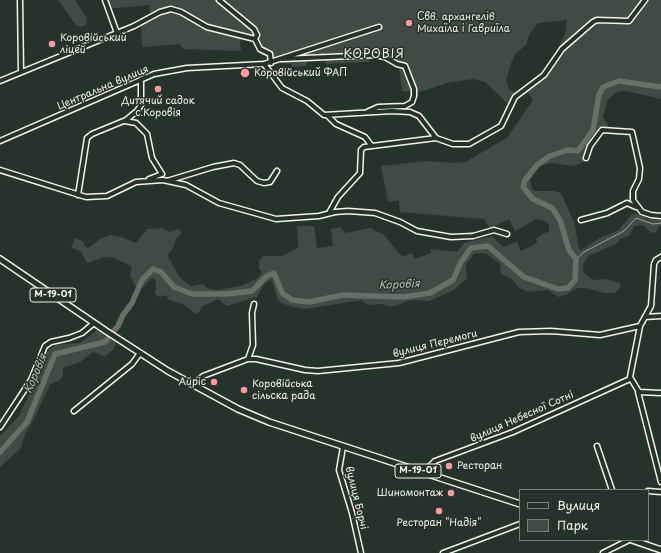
<!DOCTYPE html>
<meta charset="utf-8">
<style>
body{margin:0}
#map{position:relative;width:661px;height:553px;overflow:hidden;background:#26332d;font-family:"Playpen Sans",sans-serif}
canvas{display:block}
.legend{position:absolute;left:519px;top:489px;width:130px;height:52px;box-sizing:border-box;background:#26332d;border:1px solid #787f78;margin:0;padding:5px 7px;list-style:none;font-size:12px;color:#f4f1e8}
.legend li{display:flex;align-items:center;gap:8px;height:20px}
.legend b{width:20px;border:1px solid #787f78}
</style>
<div id="map">
<canvas width="661" height="553"></canvas>
<ul class="legend">
<li><b style="height:5px;background:#26332d"></b>Вулиця</li>
<li><b style="height:11px;background:#414b45"></b>Парк</li>
</ul>
</div>
<script>
const ctx = document.querySelector('canvas').getContext('2d');
ctx.lineJoin = 'round';
function fill(path, color) { ctx.fillStyle = color; ctx.fill(path, 'evenodd'); }
const toPath = rows => new Path2D(rows.map(r => 'M' + r).join(''));
function strokePath(path, color, width, dash) { ctx.strokeStyle = color; ctx.lineWidth = width; ctx.lineCap = dash ? 'butt' : 'round'; ctx.setLineDash(dash || []); ctx.stroke(path); }
function write(font, color, halo, rows, align = 'center') {
  ctx.font = font + ' "Playpen Sans",sans-serif'; ctx.lineWidth = 3; ctx.setLineDash([]); ctx.textBaseline = 'middle'; ctx.strokeStyle = halo; ctx.fillStyle = color; for (const [text, x, y, turn = 0] of rows) {
    ctx.save(); ctx.translate(x, y); ctx.rotate((+turn || 0) * Math.PI / 180); ctx.textAlign = isNaN(turn) ? turn : align; if (halo) ctx.strokeText(text, 0, 0); ctx.fillText(text, 0, 0); ctx.restore();
  }
}
fill(toPath([
 [58,0,75,0,87,18,86,25,81,27,76,25],
 [103,0,222,0,223,1,224,0,661,0,661,99,636,93,624,91,617,92,608,99,603,117,609,127,607,132,596,140,591,155,583,162,575,166,551,163,540,166,530,180,533,191,554,191,561,193,574,222,579,249,581,250,600,238,619,230,631,215,636,213,648,219,661,220,661,226,658,227,656,232,654,233,650,232,643,225,634,226,630,235,620,239,616,244,588,256,583,265,583,271,592,280,606,279,620,283,621,286,615,293,604,293,585,288,577,288,566,295,558,297,548,290,529,292,519,288,511,278,501,274,500,264,487,254,481,253,474,254,466,264,467,278,454,290,429,301,411,300,395,306,388,306,383,304,367,305,362,300,305,309,293,307,281,303,277,298,272,281,270,280,264,284,257,297,227,306,218,299,201,307,200,311,196,314,183,304,169,300,166,295,159,297,155,294,156,282,154,278,150,279,143,288,136,287,130,276,132,267,125,263,114,258,104,257,87,263,82,253,76,249,71,248,75,238,83,241,85,246,88,248,100,239,110,235,121,237,136,243,147,229,162,228,170,232,177,229,181,231,181,234,176,239,172,250,168,254,169,259,179,276,186,283,192,286,203,284,206,288,218,290,244,285,258,278,262,272,259,268,259,261,263,256,282,256,298,248,297,226,314,226,317,248,333,246,331,229,341,227,345,233,371,228,384,235,402,257,412,253,415,259,431,253,431,249,457,252,464,243,492,236,503,247,517,242,521,251,537,243,536,238,549,231,549,224,545,221,536,219,515,231,509,219,490,229,484,219,400,212,399,200,388,202,381,166,426,161,454,163,465,162,507,138,533,100,528,93,518,98,512,108,485,82,473,79,447,83,420,92,402,91,399,68,384,60,370,58,369,62,326,64,325,61,307,61,306,66,292,67,292,64,282,63,271,65,270,70,257,69,257,61,268,60,269,58,259,53,253,42,240,38,241,51,184,49,179,44,142,47,141,23,151,17,149,5,106,9],
 [567,20,565,34,549,66,526,89,515,92,509,90,506,80,511,63,516,53,526,45,529,35,538,23],
 [97,330,116,343,113,350,105,356,93,352,80,362,63,368,63,376,59,381,50,384,33,421,25,434,21,448,0,467,0,436,19,416,32,388,45,353,56,345,80,343]
]), '#414b45');
strokePath(toPath([
 [576,259,584,252,624,231,636,218,653,224,661,223]
]), '#9fa39b', 1);
strokePath(toPath([
 [0,452,27,422,55,354,105,342,118,326,123,315,132,303,142,280,153,269,161,272,174,287,192,294,226,294,252,291,267,276,274,273,282,293,292,300,309,302,343,295,403,297,430,293,453,280,461,262,471,248,488,246,524,277,558,289,568,288,575,280,576,259,569,250,560,220,552,208,533,199,523,187,525,180,537,165,550,156,568,150,578,151,593,130,599,95,603,87,619,81,661,87]
]), '#676f68', 5.5);
const minor = toPath([
 [20,0,21,72],
 [105,0,117,33],
 [219,0,254,29,257,35,255,39],
 [282,59,375,55,385,57,397,64,405,66,414,89,414,96,412,102,405,106,378,107,367,112],
 [264,64,282,88,307,101,324,115,392,111,410,112,419,116,436,138],
 [0,81,134,26,160,12,171,9,181,12,207,27,255,39,260,49,270,54,271,63],
 [328,116,336,124,365,137,371,145],
 [125,121,136,123,147,134,152,158,162,174,149,179],
 [0,141,154,74,187,68,264,64,379,27],
 [586,158,590,146,602,130,632,132,640,168,639,179,633,191,633,200,642,212,651,215,661,216],
 [0,170,86,197,107,196,136,182,163,180,186,185,219,203,276,219,319,216,335,212,348,211,375,213,400,222,417,231,451,237,473,236,494,230,507,234],
 [167,181,213,167,234,163,240,165,257,181,264,183,270,182,277,171],
 [78,195,87,138,92,134,126,120,137,111,141,105,141,79],
 [329,213,338,197,360,173,361,150,364,147,436,138,453,144,469,144,501,126,515,97,544,75,562,49,593,22,597,20,629,21,645,0],
 [581,220,607,213,627,203,636,207],
 [661,257,656,260,654,264,651,306,640,326,630,377,639,392,661,393],
 [645,317,661,316],
 [248,359,253,345,252,313,254,304],
 [193,385,203,376,248,359,256,359,305,370,318,371,399,363,519,332,551,331,600,335,640,326],
 [638,392,661,482],
 [74,411,132,364,140,353],
 [0,427,31,380,45,346,51,342,69,338,82,333,94,323],
 [597,446,612,490],
 [343,447,339,470,352,513,361,553],
 [426,474,429,467,435,461,513,432,630,379],
 [648,491,661,492],
 [443,553,520,524],
 [603,553,629,540]
]);
const major = toPath([
 [0,259,106,331,168,371,238,409,269,422,520,504],
 [632,540,661,550]
]);
strokePath(minor, '#f4f1e8', 7);
strokePath(major, '#f4f1e8', 8);
strokePath(minor, '#26332d', 4);
strokePath(major, '#26332d', 5);
for (const [x, y, r, color] of [
 [409,23,4,"#ff9aa2"],
 [52,44,4,"#ff9aa2"],
 [245,73,5,"#ff9aa2"],
 [158,89,4,"#ff9aa2"],
 [214,382,4,"#ff9aa2"],
 [244,390,4,"#ff9aa2"],
 [449,466,4,"#ff9aa2"],
 [451,493,4,"#ff9aa2"],
 [439,511,4,"#ff9aa2"]
]) { const dot = new Path2D(); dot.arc(x, y, r, 0, 2 * Math.PI); ctx.fillStyle = color; ctx.fill(dot); strokePath(dot, '#26332d', 1.5); }
for (const [x, y, w] of [
 [53,295,46],
 [418,471,46]
]) { const box = new Path2D(); box.roundRect(x - w / 2, y - 7, w, 14, 3); ctx.fillStyle = '#26332d'; ctx.fill(box); strokePath(box, '#f4f1e8', 1); }
write('bold 9px', '#f4f1e8', null, [
 ["М-19-01",53,295],
 ["М-19-01",418,471]
]);
write('10px', '#f4f1e8', '#26332d', [
 ["Свв. архангелів",417,17],
 ["Михаїла і Гавриїла",417,29],
 ["Коровійський",60,38],
 ["ліцей",60,50],
 ["Коровійський ФАП",254,73],
 ["Дитячий садок",158,101,"center"],
 ["с.Коровія",158,113,"center"],
 ["Айріс",206,382,"right"],
 ["Коровійська",252,384],
 ["сільска рада",252,396],
 ["Ресторан",457,466],
 ["Шиномонтаж",443,493,"right"],
 ["Ресторан \"Надія\"",439,523,"center"]
], 'left');
write('10px', '#f4f1e8', '#26332d', [
 ["Центральна вулиця",103,88,-23],
 ["вулиця Перемоги",435,344,-14],
 ["вулиця Небесної Сотні",522,417,-24],
 ["вулиця Борчі",356,498,76]
]);
write('italic 11px', '#bcbdb5', '#26332d', [
 ["Коровія",399,285,-3],
 ["Коровія",36,374,-67]
]);
ctx.letterSpacing = '1px';
write('12px', '#f4f1e8', '#26332d', [
 ["КОРОВІЯ",374,55]
]);
ctx.letterSpacing = '0px';
</script>
